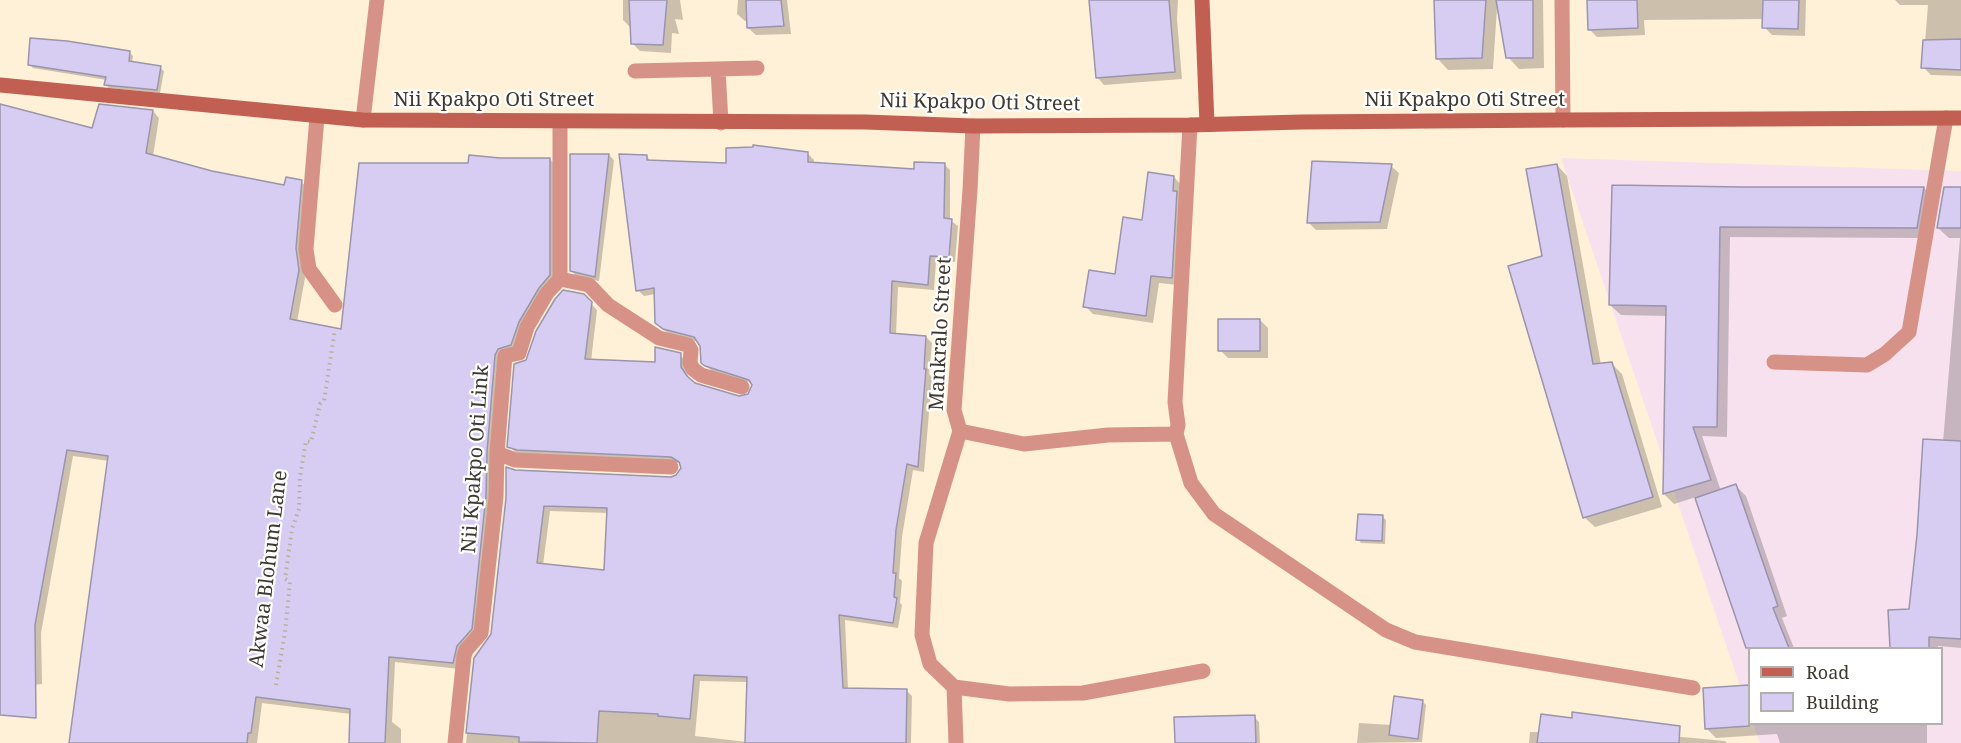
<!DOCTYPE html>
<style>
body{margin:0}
#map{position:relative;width:1961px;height:743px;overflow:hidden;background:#fff1d7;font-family:"Noto Serif",serif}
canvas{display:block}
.legend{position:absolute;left:1748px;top:647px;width:195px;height:78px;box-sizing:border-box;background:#fff;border:2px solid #b2b0ac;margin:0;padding:8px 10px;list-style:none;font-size:18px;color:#3f3a2f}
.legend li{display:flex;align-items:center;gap:12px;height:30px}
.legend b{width:30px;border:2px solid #b2b0ac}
</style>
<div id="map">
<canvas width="1961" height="743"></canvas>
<ul class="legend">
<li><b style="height:8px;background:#c25f53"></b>Road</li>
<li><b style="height:16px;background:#d7cdf2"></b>Building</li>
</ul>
</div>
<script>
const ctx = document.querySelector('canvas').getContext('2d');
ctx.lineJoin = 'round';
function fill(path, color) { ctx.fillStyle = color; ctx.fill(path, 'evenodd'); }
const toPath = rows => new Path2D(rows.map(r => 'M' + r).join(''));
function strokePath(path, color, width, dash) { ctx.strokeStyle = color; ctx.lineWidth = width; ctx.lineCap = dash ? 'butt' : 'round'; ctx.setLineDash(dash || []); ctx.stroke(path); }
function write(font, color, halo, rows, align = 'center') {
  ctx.font = font + ' "Noto Serif",serif'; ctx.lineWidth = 4.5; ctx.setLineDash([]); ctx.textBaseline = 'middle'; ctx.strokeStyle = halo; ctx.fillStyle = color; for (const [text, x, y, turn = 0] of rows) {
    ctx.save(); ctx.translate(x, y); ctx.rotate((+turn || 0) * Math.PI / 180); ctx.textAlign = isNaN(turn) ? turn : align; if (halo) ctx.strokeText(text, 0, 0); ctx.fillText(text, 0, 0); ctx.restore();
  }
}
fill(toPath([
 [1561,158,1961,171,1961,743,1760,743,1753,724,1942,724,1942,648,1750,648,1749,713]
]), '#f8e1ee');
fill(toPath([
 [623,0,680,0,683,20,675,19,679,34,672,33,671,53,640,51,632,43,631,28,623,20],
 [738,0,787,0,791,34,756,35,748,28,748,22,745,21,737,14],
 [1096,0,1178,0,1177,19,1182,79,1104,85,1097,77],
 [1436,0,1543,0,1544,68,1519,69,1508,57,1497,8,1493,69,1448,70,1437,58],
 [1588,0,1806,0,1805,36,1772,35,1764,27,1764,19,1644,20,1645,35,1597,37,1589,29],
 [1895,0,1961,0,1961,76,1931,75,1923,67,1928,5,1900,5],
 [130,53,133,56,132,63,160,68,164,71,160,93,109,88,106,85,107,80,33,68,29,64],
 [153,111,159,118,153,156,212,173,286,187,301,182,308,188,302,256,305,278,297,322,342,331,470,164,500,159,550,159,556,166,556,282,518,351,505,355,478,636,460,669,395,662,392,722,401,729,401,743,349,743,351,714,262,703,257,743,71,743,109,461,73,456,41,633,42,684,2,688,0,685,0,121,97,138],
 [807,153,814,160,813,164,915,171,944,164,950,170,950,220,958,226,955,262,936,261,934,290,898,287,896,335,926,337,932,343,929,374,932,377,924,472,913,470,902,537,899,578,902,581,900,603,902,605,898,628,845,620,848,689,906,690,912,696,911,743,466,743,475,659,492,635,514,471,671,478,677,477,682,468,679,463,524,456,515,452,509,446,526,362,583,295,597,310,591,361,656,364,680,355,686,361,686,370,689,379,697,386,740,398,749,396,753,389,752,383,713,372,702,362,701,345,699,342,671,335,662,329,656,323,656,294,644,296,638,290,647,157,652,162,727,165],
 [550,511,608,513,606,571,543,565],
 [700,681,748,682,747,742,695,736],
 [609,155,614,160,599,281,576,276,571,270],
 [1557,165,1567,176,1601,365,1612,364,1622,374,1662,507,1595,527,1584,517,1544,257],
 [1391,166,1399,173,1387,229,1316,230,1309,223],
 [1174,177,1181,185,1179,285,1159,283,1153,323,1093,314,1085,306,1117,276,1143,221],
 [1742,188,1924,188,1934,198,1927,238,1730,237,1727,437,1702,436,1721,491,1736,486,1746,496,1787,616,1782,618,1794,648,1750,648,1750,654,1696,497,1674,504,1664,494,1667,316,1621,315,1610,305],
 [1961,188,1961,648,1938,646,1938,648,1891,648,1889,611,1911,610,1943,442,1960,238,1949,238,1938,228],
 [1260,320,1268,328,1268,358,1228,358,1220,350],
 [1383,517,1386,520,1385,544,1361,543,1358,539],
 [1750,687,1750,724,1927,724,1927,743,1780,743,1777,734,1716,738,1706,728,1704,689],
 [1422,701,1426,705,1422,742,1357,743,1359,723,1392,725],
 [1254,717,1259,722,1260,743,1176,743],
 [1530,732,1640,733,1725,741,1727,743,1529,743]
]), '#0003');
const building = toPath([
 [629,0,667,0,663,45,631,44,629,0],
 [746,0,781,0,784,26,747,28,746,0],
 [1089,0,1169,0,1175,72,1096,78,1089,0],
 [1434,0,1486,0,1482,58,1436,59,1434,0],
 [1496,0,1533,0,1533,58,1506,58,1496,0],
 [1587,0,1637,0,1638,28,1588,30,1587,0],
 [1763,0,1799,0,1798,29,1762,28,1763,0],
 [30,38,67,41,130,51,129,61,161,66,157,90,104,85,106,77,28,65,30,38],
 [1961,39,1961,70,1921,68,1923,40,1961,39],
 [0,104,92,128,99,104,153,110,146,153,212,171,284,185,286,177,302,180,296,248,299,270,290,319,341,329,359,163,468,163,469,155,500,158,550,158,550,275,539,288,519,322,511,345,498,349,495,355,487,452,486,496,472,629,457,646,453,663,389,657,385,743,349,743,350,709,256,697,251,733,248,733,247,743,69,743,108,456,67,450,35,625,36,718,0,715,0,104],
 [753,145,808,152,808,162,914,169,914,162,945,163,944,218,952,219,949,257,930,256,928,285,892,281,890,333,926,336,924,369,926,369,918,467,907,464,896,530,893,573,896,573,894,597,897,598,893,623,839,615,843,688,907,689,906,743,745,743,747,677,694,675,690,719,658,716,658,714,599,711,597,743,519,742,519,737,466,733,474,658,491,634,506,498,506,467,515,470,671,477,676,475,681,468,679,462,671,457,517,450,507,447,514,364,526,360,536,331,555,299,563,290,584,294,592,302,585,359,655,362,655,347,681,353,681,367,687,376,695,383,739,396,748,394,752,385,749,380,705,366,701,363,700,346,694,337,663,329,655,323,654,288,636,291,619,154,647,155,647,160,726,163,726,148,753,147,753,145],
 [544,506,607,508,604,570,537,563,544,506],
 [570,154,609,154,595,277,570,271,570,154],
 [1312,161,1392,164,1380,222,1307,223,1312,161],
 [1557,164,1593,364,1612,362,1653,497,1583,518,1508,266,1542,256,1526,169,1557,164],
 [1148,172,1174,176,1173,191,1177,191,1172,278,1151,276,1146,316,1083,307,1089,270,1115,274,1123,217,1142,220,1148,172],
 [1612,185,1742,187,1924,187,1917,228,1720,227,1717,427,1693,427,1711,480,1663,494,1666,306,1609,305,1612,185],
 [1944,187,1961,187,1961,228,1937,228,1944,187],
 [1218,319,1260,319,1260,351,1218,351,1218,319],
 [1923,439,1961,441,1961,639,1929,637,1929,648,1890,648,1888,610,1909,609,1917,535,1923,439],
 [1736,484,1778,606,1773,608,1789,648,1746,648,1695,498,1736,484],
 [1358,514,1383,515,1382,541,1356,540,1358,514],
 [1749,685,1749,726,1705,729,1703,688,1749,685],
 [1394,696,1423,700,1418,739,1389,735,1394,696],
 [1572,712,1680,726,1679,743,1537,743,1541,714,1572,718,1572,712],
 [1255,715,1256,743,1175,743,1174,717,1255,715]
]);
fill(building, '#d7cdf2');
strokePath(building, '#9a94ad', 1.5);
strokePath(toPath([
 [276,685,285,632,290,582,285,579,292,529,299,509,300,477,306,441,311,442,320,404,324,401,335,329]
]), '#baaf9b', 4, [1.5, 4.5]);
strokePath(toPath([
 [718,69,721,123],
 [635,71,757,68],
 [317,117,306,249,309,269,335,305],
 [1190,125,1175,402,1178,425,1176,434,1191,483,1214,514,1386,630,1415,642,1693,688],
 [560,279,589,285,608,305,659,338,688,345,691,350,690,363,693,369,701,375,742,387],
 [1774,362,1867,365,1885,354,1909,332,1946,118],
 [960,431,1024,444,1108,435,1176,434],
 [497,453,515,460,671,467],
 [455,743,464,656,466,650,481,633,496,497,497,453,505,356,519,353,527,327,547,293,560,279,560,122]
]), '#d69287', 15);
strokePath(toPath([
 [1562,0,1563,120],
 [363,120,377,0],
 [954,687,1009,694,1083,693,1203,671],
 [956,743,954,687,930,664,922,635,926,543,960,431,954,410,970,190,973,126]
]), '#d69287', 15);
strokePath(toPath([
 [1202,0,1207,124],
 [0,85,363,120,866,122,973,126,1190,125,1301,122,1563,120,1961,118]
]), '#c25f53', 15);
write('20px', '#3f3a2f', '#fff', [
 ["Nii Kpakpo Oti Street",494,100],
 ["Nii Kpakpo Oti Street",1465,100],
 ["Nii Kpakpo Oti Street",980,103,1],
 ["Mankralo Street",941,334,-87],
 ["Nii Kpakpo Oti Link",476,459,-86],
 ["Akwaa Blohum Lane",269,569,-83]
]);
</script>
